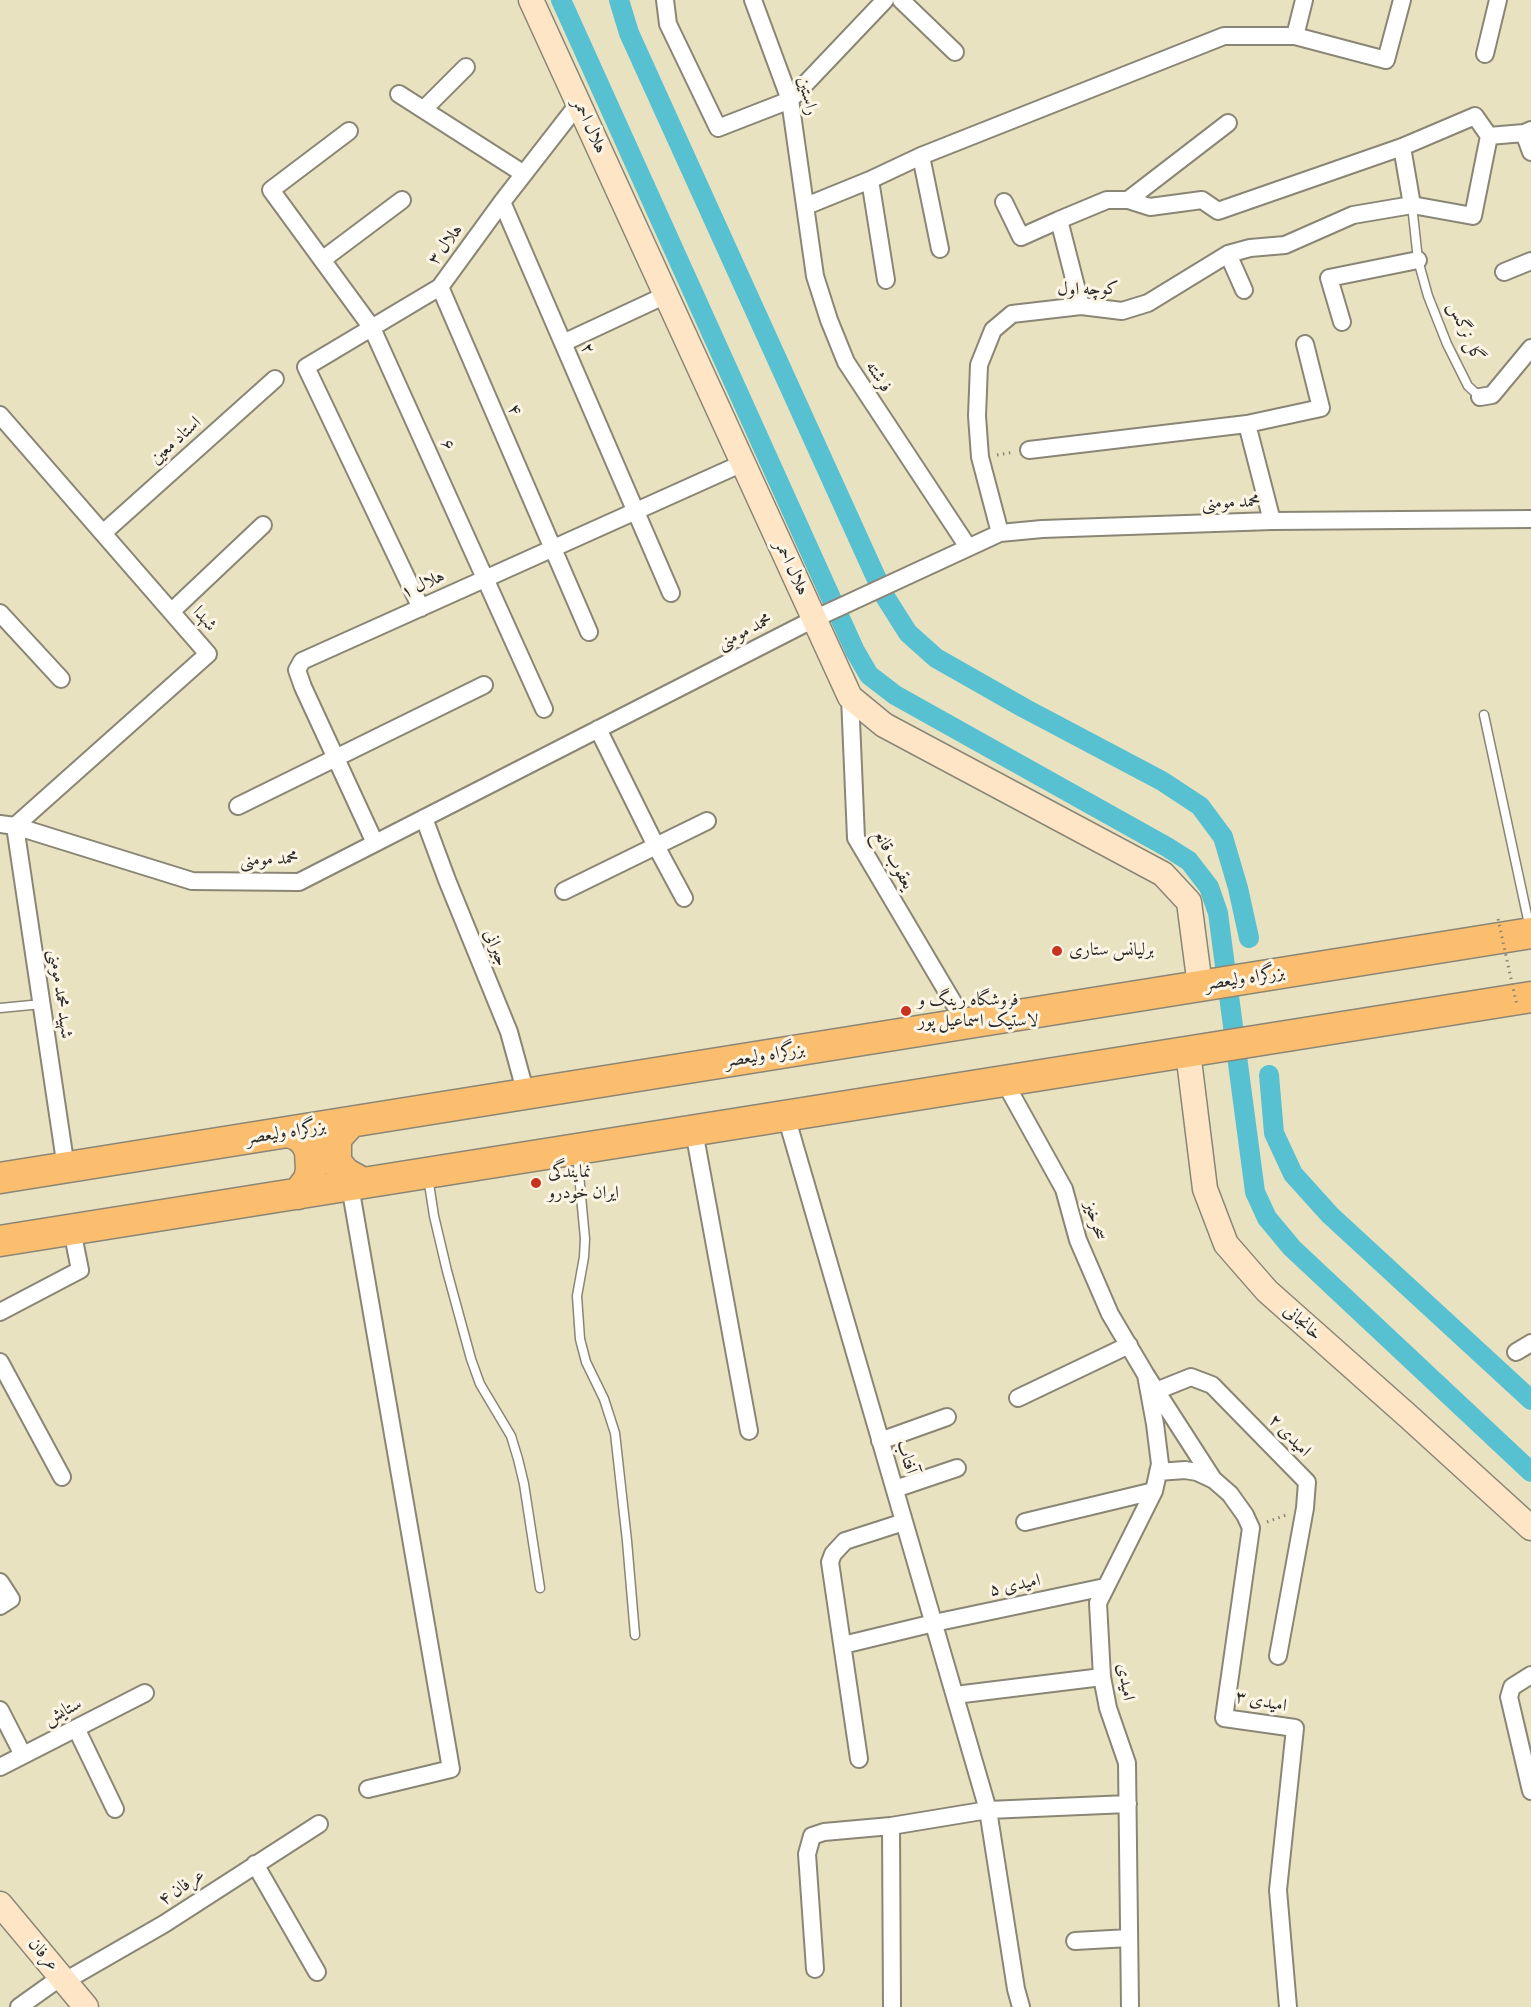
<!DOCTYPE html>
<meta charset="utf-8">
<style>
body{margin:0}
canvas{display:block;background:#e9e2c1}
</style>
<canvas width="1531" height="2007"></canvas>
<script>
const ctx = document.querySelector('canvas').getContext('2d');
ctx.lineJoin = 'round';
const toPath = rows => new Path2D(rows.map(r => 'M' + r).join(''));
function strokePath(path, color, width, dash) { ctx.strokeStyle = color; ctx.lineWidth = width; ctx.lineCap = dash ? 'butt' : 'round'; ctx.setLineDash(dash || []); ctx.stroke(path); }
function write(font, color, halo, rows, align = 'center') {
  ctx.font = font + ' "Libre Bodoni",Amiri,serif'; ctx.lineWidth = 6; ctx.setLineDash([]); ctx.textBaseline = 'middle'; ctx.strokeStyle = halo; ctx.fillStyle = color; for (const [text, x, y, turn = 0] of rows) {
    ctx.save(); ctx.translate(x, y); ctx.rotate((+turn || 0) * Math.PI / 180); ctx.textAlign = isNaN(turn) ? turn : align; if (halo) ctx.strokeText(text, 0, 0); ctx.fillText(text, 0, 0); ctx.restore();
  }
}
strokePath(toPath([
 [561,0,855,651,869,675,895,695,1167,847,1189,861,1209,887,1218,913,1255,1192,1267,1218,1292,1248,1531,1472],
 [619,0,629,33,884,595,908,633,936,658,1024,708,1162,781,1200,806,1223,837,1238,888,1249,938],
 [1269,1075,1274,1133,1293,1174,1330,1215,1531,1400]
]), '#57c1d2', 20);
const lane = toPath([
 [1412,205,1418,260,1428,296,1447,344,1468,386,1480,397],
 [1484,715,1530,929],
 [0,1008,42,1004],
 [577,1153,585,1239,584,1257,577,1296,580,1339,586,1362,604,1399,615,1433,627,1541,635,1635],
 [428,1177,434,1216,447,1271,471,1359,480,1384,511,1436,518,1459,524,1484,540,1588]
]);
const street = toPath([
 [665,0,668,24,718,128,790,100,885,0],
 [753,0,790,100,815,276,829,320,846,362,968,547],
 [901,0,955,52],
 [1295,36,1304,0],
 [1485,54,1498,0],
 [399,94,524,174],
 [424,109,466,67],
 [1531,130,1524,133,1531,152],
 [349,131,271,190,372,328,544,709],
 [1402,147,1412,205],
 [921,156,940,249],
 [870,180,886,280],
 [1128,200,1228,123],
 [502,202,671,593],
 [1004,202,1021,237,1059,220],
 [806,206,870,180,921,156,1224,36,1295,36,1386,60,1402,0],
 [1228,254,1244,290],
 [322,260,402,200],
 [1504,272,1531,261],
 [440,287,589,632],
 [1081,306,1059,220,1107,200,1128,200,1150,207,1202,200,1218,211,1402,147,1475,116,1489,136],
 [1342,322,1329,278,1418,260],
 [563,343,666,295],
 [1480,397,1492,395,1531,348],
 [0,415,208,654,15,826],
 [1247,424,1321,408,1305,344],
 [1029,450,1247,424,1272,521],
 [103,533,275,379],
 [1000,533,980,457,977,416,979,365,993,330,1012,314,1081,306,1122,311,1148,303,1228,254,1250,248,1285,245,1353,215,1412,205,1473,216,1489,136,1524,133],
 [421,608,306,367,440,287,502,202,579,103],
 [172,611,263,525],
 [0,613,61,679],
 [850,697,856,838,966,1024],
 [598,729,656,846,684,898],
 [238,806,484,685],
 [424,818,447,880,509,1032,526,1094],
 [0,824,15,826,192,881,299,882,814,619,1000,533,1042,529,1272,521,1531,519],
 [15,826,66,1168],
 [375,843,303,687,297,670,302,661,743,463],
 [564,891,707,821],
 [1004,1081,1064,1189,1078,1240,1110,1314,1146,1375,1213,1479],
 [786,1116,988,1810,1016,1989,1021,2007],
 [694,1131,749,1431],
 [350,1186,451,1769,368,1789],
 [0,1312,80,1270,72,1230],
 [1516,1352,1531,1343],
 [0,1362,62,1477],
 [1156,1391,1191,1377,1212,1385,1307,1482,1305,1508,1278,1656],
 [1018,1398,1129,1345],
 [880,1441,947,1417],
 [1158,1472,1185,1470,1197,1472,1214,1480,1230,1494,1245,1515,1251,1528,1224,1718,1295,1728,1278,1890,1288,2007],
 [895,1489,957,1468],
 [1025,1522,1154,1491],
 [0,1582,11,1599,0,1606],
 [843,1645,934,1623,1105,1587],
 [1531,1675,1512,1687,1509,1697,1531,1791],
 [955,1695,1102,1677],
 [0,1710,23,1755],
 [76,1728,115,1809],
 [859,1759,830,1562,833,1554,845,1541,904,1522],
 [0,1767,145,1693],
 [891,1826,892,2007],
 [255,1864,317,1972],
 [1075,1941,1129,1938],
 [815,1969,807,1854,812,1836,824,1832,891,1826,988,1810,1128,1804],
 [65,1981,164,1924,319,1824],
 [19,2007,61,1977],
 [1130,2007,1127,1763,1108,1708,1102,1677,1098,1603,1154,1491,1160,1464,1155,1424,1146,1375]
]);
const secondary = toPath([
 [531,0,850,697,884,725,1163,874,1189,902,1200,986],
 [1188,1052,1205,1189,1226,1244,1267,1291,1409,1417,1531,1528],
 [0,1904,86,2007]
]);
const highway = toPath([
 [351,1122,339,1135,336,1140,336,1162,345,1173,363,1183],
 [289,1132,299,1136,306,1143,310,1151,311,1170,309,1179,298,1194],
 [0,1178,1531,933],
 [0,1241,1531,997]
]);
strokePath(lane, '#8a8676', 11);
strokePath(street, '#8a8676', 20);
strokePath(secondary, '#8a8676', 27);
strokePath(highway, '#8a8676', 33);
strokePath(toPath([
 [997,455,1014,452],
 [1267,1522,1286,1515]
]), '#8a8676', 3, [1.5, 4.5]);
strokePath(lane, '#fff', 8);
strokePath(street, '#fff', 16);
strokePath(secondary, '#fde5c5', 24);
strokePath(highway, '#fbbe6e', 30);
strokePath(toPath([
 [1498,919,1517,1006]
]), '#8a8676', 3, [1.5, 4.5]);
for (const [x, y, r, color] of [
 [1057,951,6,"#c8321e"],
 [906,1011,6,"#c8321e"],
 [536,1183,6,"#c8321e"]
]) { const dot = new Path2D(); dot.arc(x, y, r, 0, 2 * Math.PI); ctx.fillStyle = color; ctx.fill(dot); strokePath(dot, '#fcf5e5', 2); }
write('18px', '#2b2b2b', '#fcf5e5', [
 ["راستین",807,96,76],
 ["هلال احمر",589,126,65],
 ["هلال ۳",446,245,-54],
 ["کوچه اول",1088,290,-1],
 ["گل نرگس",1465,332,66],
 ["۲",587,349,67],
 ["فرشته",878,377,58],
 ["۴",514,410,67],
 ["استاد معین",176,441,-42],
 ["۶",447,445,66],
 ["محمد مومنی",1231,503,-2],
 ["هلال احمر",791,568,65],
 ["هلال ۱",423,585,-24],
 ["شهدا",204,619,49],
 ["محمد مومنی",745,632,-27],
 ["محمد مومنی",269,860,-3],
 ["یعقوب قانع",893,860,61],
 ["جیرانی",495,948,68],
 ["بزرگراه ولیعصر",1245,979,-9],
 ["شهید محمد مومنی",60,994,82],
 ["بزرگراه ولیعصر",765,1056,-9],
 ["بزرگراه ولیعصر",286,1133,-9],
 ["سحرخیز",1095,1221,72],
 ["خانجانی",1302,1323,41],
 ["امیدی ۲",1289,1436,46],
 ["آفتاب",906,1457,74],
 ["امیدی ۵",1015,1586,-12],
 ["امیدی",1125,1682,81],
 ["امیدی ۳",1261,1702,11],
 ["ستایش",63,1712,-27],
 ["عرفان ۴",182,1888,-34],
 ["عرفان",43,1955,50]
]);
write('18px', '#2b2b2b', '#fcf5e5', [
 ["برلیانس ستاری",1069,951],
 ["فروشگاه رینگ و",918,1001],
 ["لاستیک اسماعیل پور",918,1022],
 ["نمایندگی",548,1173],
 ["ایران خودرو",548,1194]
], 'left');
</script>
